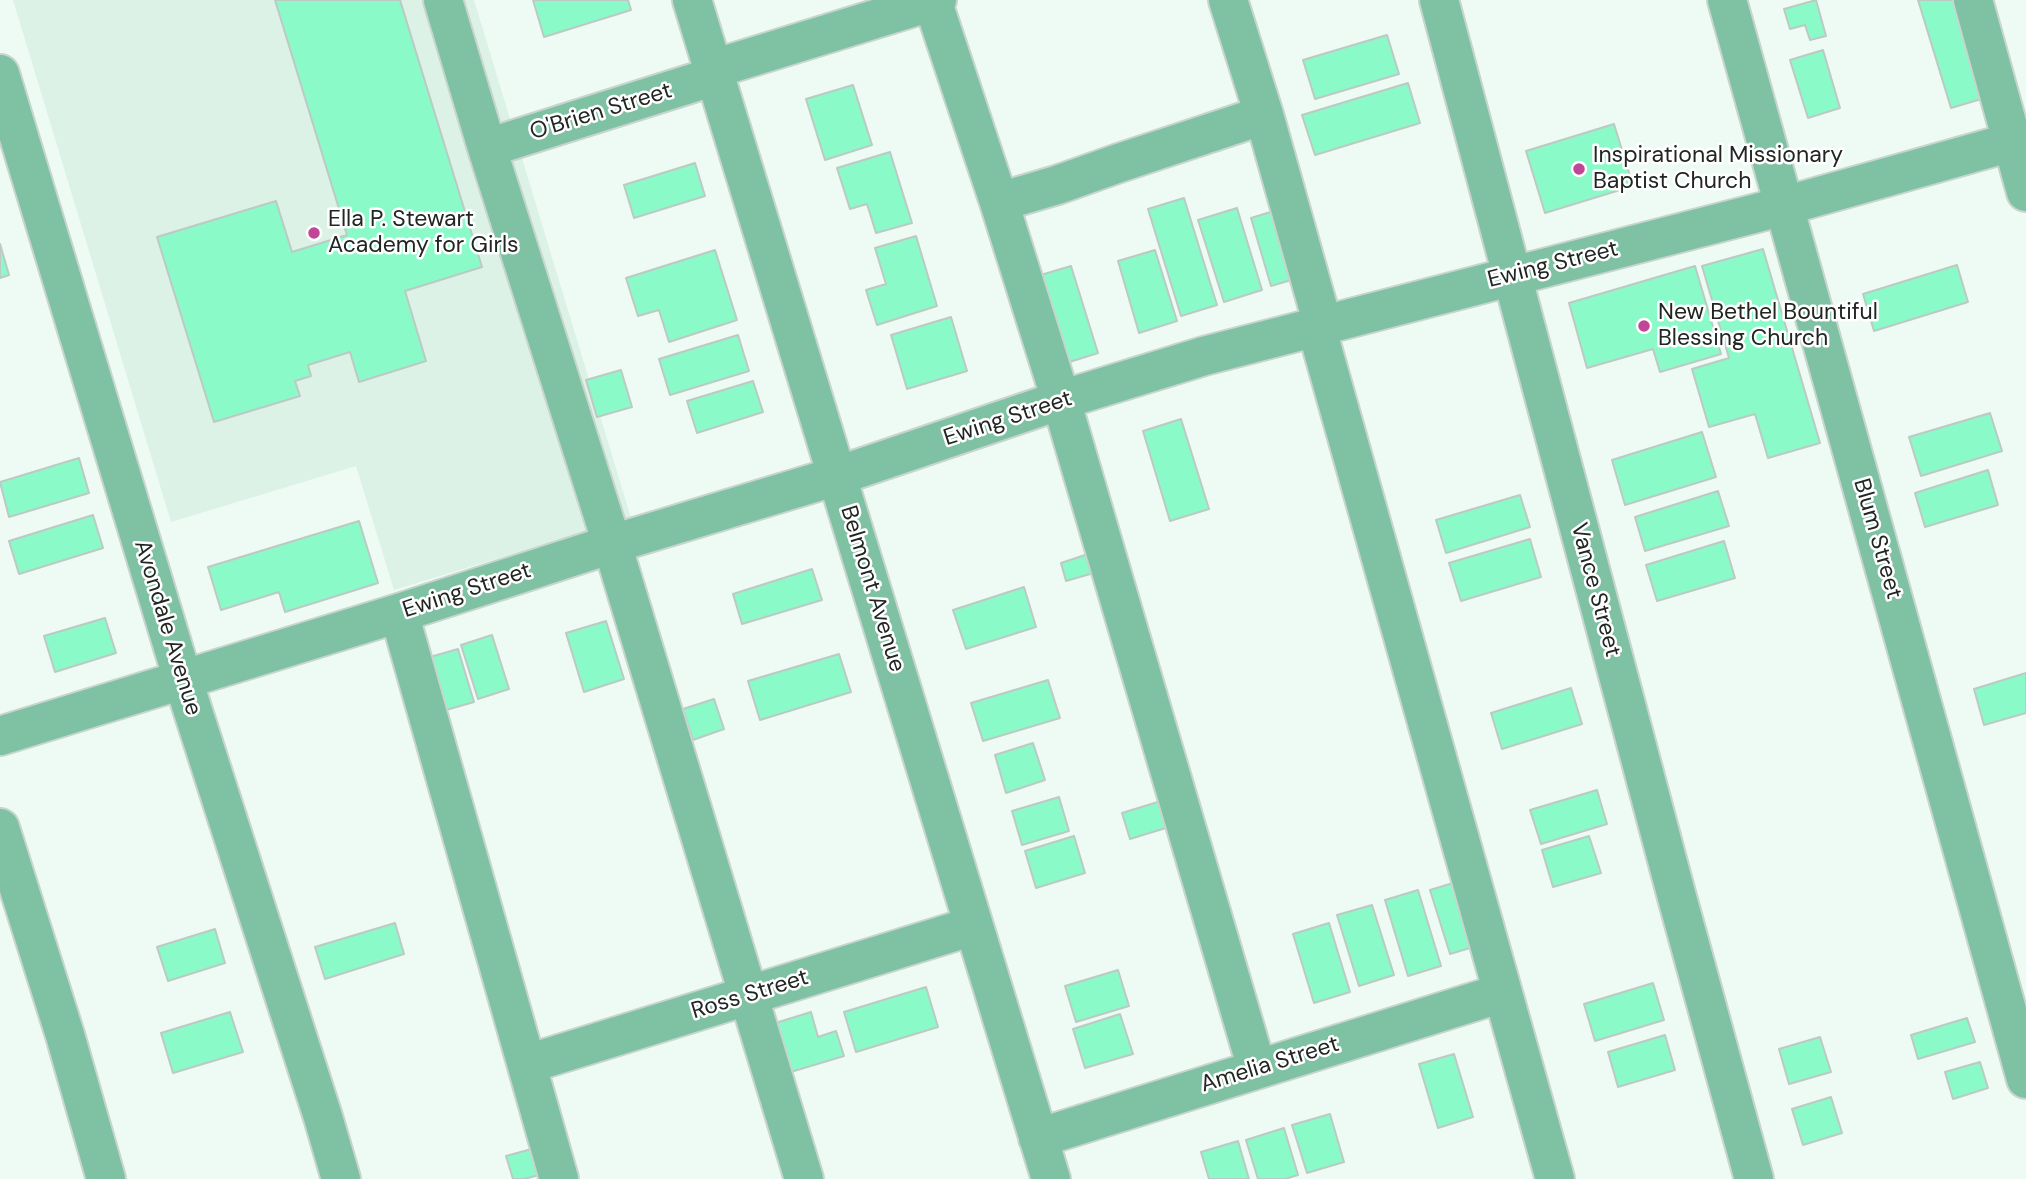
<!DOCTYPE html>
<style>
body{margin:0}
canvas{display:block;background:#edfbf4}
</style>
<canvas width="2026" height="1179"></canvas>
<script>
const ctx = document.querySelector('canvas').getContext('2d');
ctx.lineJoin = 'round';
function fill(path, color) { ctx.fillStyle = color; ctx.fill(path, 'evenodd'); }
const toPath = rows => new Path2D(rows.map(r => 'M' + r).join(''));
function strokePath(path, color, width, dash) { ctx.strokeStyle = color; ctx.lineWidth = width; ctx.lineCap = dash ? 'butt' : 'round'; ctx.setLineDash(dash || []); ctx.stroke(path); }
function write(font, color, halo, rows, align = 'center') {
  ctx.font = font + ' "DM Sans",sans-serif'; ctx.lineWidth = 5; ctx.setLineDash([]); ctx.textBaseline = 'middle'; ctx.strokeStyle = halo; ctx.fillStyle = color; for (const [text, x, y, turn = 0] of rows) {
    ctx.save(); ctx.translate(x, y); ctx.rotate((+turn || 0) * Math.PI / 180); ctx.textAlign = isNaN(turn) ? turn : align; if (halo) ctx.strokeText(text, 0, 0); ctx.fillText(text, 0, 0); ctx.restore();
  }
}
fill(toPath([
 [13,0,474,0,631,518,394,590,356,466,171,522]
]), '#dcf2e7');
const building = toPath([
 [275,0,400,0,482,267,405,291,426,361,359,382,350,352,308,365,311,376,295,381,300,396,214,422,157,237,276,201,292,252,347,235,275,0],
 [533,0,628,0,631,10,544,37,533,0],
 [1816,0,1826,36,1810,40,1805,25,1790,29,1784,9,1816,0],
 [1918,0,1959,0,1988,97,1951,108,1918,0],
 [1387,35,1399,74,1315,99,1303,60,1387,35],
 [1823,50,1840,108,1808,118,1790,60,1823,50],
 [1408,83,1420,123,1315,155,1302,115,1408,83],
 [853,85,872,145,825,160,806,99,853,85],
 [1614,124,1633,186,1545,213,1526,151,1614,124],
 [890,152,912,223,876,233,867,204,850,209,837,168,890,152],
 [695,163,705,196,634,218,624,185,695,163],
 [1184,198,1217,305,1181,316,1148,209,1184,198],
 [1237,208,1262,290,1224,302,1198,220,1237,208],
 [1277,210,1298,278,1271,286,1251,218,1277,210],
 [916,236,937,306,877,325,866,290,886,284,875,248,916,236],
 [0,244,9,275,0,278,0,244],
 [1763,249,1820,443,1768,458,1755,414,1709,427,1692,369,1729,358,1702,266,1763,249],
 [715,250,737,320,669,342,659,310,638,316,626,278,715,250],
 [1155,250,1177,321,1139,333,1118,261,1155,250],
 [1957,265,1968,302,1874,331,1863,294,1957,265],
 [1071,266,1098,353,1060,365,1034,277,1071,266],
 [1695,266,1721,354,1660,372,1653,349,1587,368,1569,303,1695,266],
 [951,317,967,371,907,389,891,335,951,317],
 [738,335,749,371,670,395,659,359,738,335],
 [621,370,632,407,597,417,586,380,621,370],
 [753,381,763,412,697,433,687,401,753,381],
 [1990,413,2002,451,1921,476,1909,437,1990,413],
 [1181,419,1209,509,1170,521,1143,431,1181,419],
 [1702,432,1716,477,1625,505,1612,460,1702,432],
 [79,458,89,493,9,517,0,482,79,458],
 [1988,470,1998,505,1925,527,1915,493,1988,470],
 [1718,491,1729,526,1645,551,1635,517,1718,491],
 [1520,495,1530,527,1446,553,1436,520,1520,495],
 [93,515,103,548,19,574,9,541,93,515],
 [359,521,378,583,285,612,279,592,221,610,208,567,359,521],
 [1530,539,1541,577,1461,601,1449,563,1530,539],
 [1724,541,1735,578,1657,601,1646,565,1724,541],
 [1091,553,1097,572,1066,581,1061,563,1091,553],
 [812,569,822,600,742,624,733,594,812,569],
 [1024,587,1036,627,966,649,953,610,1024,587],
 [105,618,116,653,55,672,44,636,105,618],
 [606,621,624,679,584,692,566,633,606,621],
 [492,635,509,689,478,699,461,645,492,635],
 [458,649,474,702,439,712,423,659,458,649],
 [839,654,851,692,760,720,748,681,839,654],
 [2026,673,2026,713,1984,725,1974,689,2026,673],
 [1048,680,1060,718,983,741,971,703,1048,680],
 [1571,688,1582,724,1502,749,1491,713,1571,688],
 [714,699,724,729,693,740,683,709,714,699],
 [1033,743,1045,780,1006,793,995,755,1033,743],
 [1597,790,1607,824,1541,844,1530,810,1597,790],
 [1059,797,1069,831,1022,845,1012,811,1059,797],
 [1161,801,1169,827,1130,839,1122,813,1161,801],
 [1074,836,1085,873,1036,888,1025,851,1074,836],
 [1589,836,1601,873,1553,887,1542,850,1589,836],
 [1463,880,1483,944,1450,954,1430,890,1463,880],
 [1418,890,1441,966,1408,976,1385,900,1418,890],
 [1372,905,1394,975,1359,986,1337,915,1372,905],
 [395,923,404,954,325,979,315,947,395,923],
 [1329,923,1350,992,1314,1003,1293,934,1329,923],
 [215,929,225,963,168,981,157,947,215,929],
 [1118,970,1129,1006,1076,1022,1065,986,1118,970],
 [1653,983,1664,1020,1595,1041,1584,1004,1653,983],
 [926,987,938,1027,856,1052,844,1012,926,987],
 [230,1012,243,1052,173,1073,161,1033,230,1012],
 [811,1012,818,1037,836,1031,844,1056,784,1074,769,1025,811,1012],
 [1120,1014,1133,1054,1085,1068,1073,1029,1120,1014],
 [1967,1018,1975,1042,1918,1059,1911,1035,1967,1018],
 [1665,1035,1675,1070,1618,1087,1608,1052,1665,1035],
 [1820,1037,1831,1072,1789,1084,1779,1049,1820,1037],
 [1454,1054,1473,1117,1438,1128,1419,1064,1454,1054],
 [1980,1062,1988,1088,1953,1099,1945,1072,1980,1062],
 [1831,1097,1842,1133,1803,1145,1792,1109,1831,1097],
 [1330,1114,1344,1162,1307,1173,1292,1125,1330,1114],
 [1284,1128,1298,1175,1285,1179,1258,1179,1246,1140,1284,1128],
 [1238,1141,1249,1179,1209,1179,1201,1152,1238,1141],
 [539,1147,547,1173,524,1179,513,1179,506,1156,539,1147]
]);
fill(building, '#8afac9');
strokePath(building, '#bccac3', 2);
const minor = toPath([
 [443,0,487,148,612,544,804,1179],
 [692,0,1051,1179],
 [932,0,999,202,1061,400,1257,1069],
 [1228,0,1264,115,1323,325],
 [1439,0,1678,901,1754,1179],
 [1727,0,2026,1079],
 [1973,0,2026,192],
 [713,69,937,0],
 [0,74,183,680,323,1117,341,1179],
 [487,148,715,76],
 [999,202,1057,185,1119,163,1264,115],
 [1316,326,1555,1179],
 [399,613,559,1179],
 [0,736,399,613,612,544,837,476,1061,400,1204,356,1784,206,2026,138],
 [0,828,65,1035,106,1179],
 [527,1064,973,926],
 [1038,1138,1502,993]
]);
strokePath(minor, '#c8d5ce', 42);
strokePath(minor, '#7ec2a3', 38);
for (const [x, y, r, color] of [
 [1579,169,7,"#c04698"],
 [314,233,7,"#c04698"],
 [1644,326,7,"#c04698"]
]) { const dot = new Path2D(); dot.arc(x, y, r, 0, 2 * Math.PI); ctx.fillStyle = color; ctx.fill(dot); strokePath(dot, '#fff', 2.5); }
write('23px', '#212623', '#fff', [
 ["O'Brien Street",601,112,-17],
 ["Ewing Street",1553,265,-14],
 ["Ewing Street",1008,419,-18],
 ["Blum Street",1877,539,74],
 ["Belmont Avenue",872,589,73],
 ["Vance Street",1595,590,75],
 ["Ewing Street",467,591,-18],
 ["Avondale Avenue",167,628,73],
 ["Ross Street",750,995,-17],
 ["Amelia Street",1270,1065,-17]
]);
write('23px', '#212623', '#fff', [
 ["Inspirational Missionary",1593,156],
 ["Baptist Church",1593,182],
 ["Ella P. Stewart",328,220],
 ["Academy for Girls",328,246],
 ["New Bethel Bountiful",1658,313],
 ["Blessing Church",1658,339]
], 'left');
</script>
